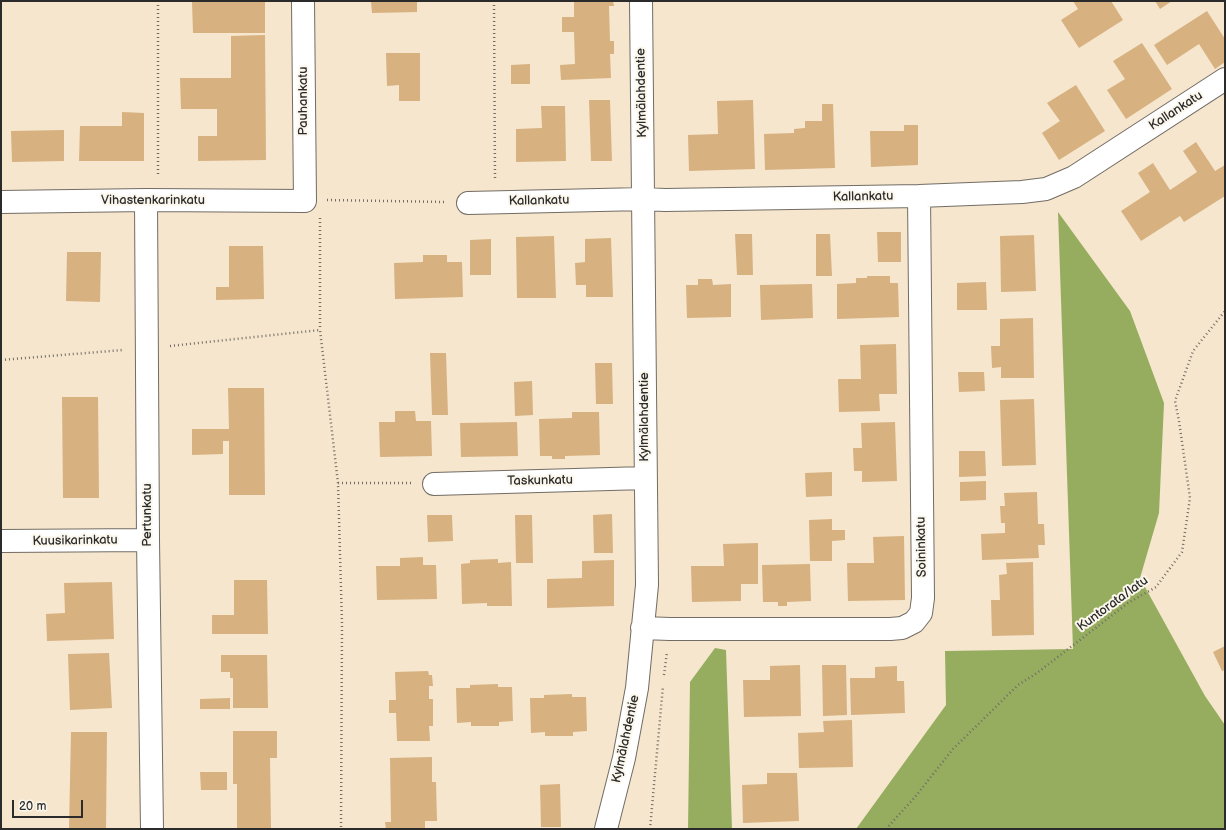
<!DOCTYPE html>
<meta charset="utf-8">
<style>
body{margin:0}
#map{position:relative;width:1226px;height:830px;overflow:hidden;background:#f5e6cd;font-family:"Balsamiq Sans",sans-serif}
canvas{display:block}
.frame{position:absolute;inset:0;border:2px solid #2b2b2b;pointer-events:none}
.scale{position:absolute;left:12px;top:800px;width:71px;height:18px;box-sizing:border-box;border:2px solid #2b2b2b;border-top:0;padding-left:5px;font-size:12px;line-height:14px;white-space:nowrap;color:#2b2b2b;-webkit-text-stroke:3px #fbf7ec;paint-order:stroke}
</style>
<div id="map">
<canvas width="1226" height="830"></canvas>
<div class="frame"></div>
<div class="scale">20 m</div>
</div>
<script>
const ctx = document.querySelector('canvas').getContext('2d');
ctx.lineJoin = 'round';
function fill(path, color) { ctx.fillStyle = color; ctx.fill(path, 'evenodd'); }
const toPath = rows => new Path2D(rows.map(r => 'M' + r).join(''));
function strokePath(path, color, width, dash) { ctx.strokeStyle = color; ctx.lineWidth = width; ctx.lineCap = dash ? 'butt' : 'round'; ctx.setLineDash(dash || []); ctx.stroke(path); }
function write(font, color, halo, rows, align = 'center') {
  ctx.font = font + ' "Balsamiq Sans",sans-serif'; ctx.lineWidth = 4; ctx.setLineDash([]); ctx.textBaseline = 'middle'; ctx.strokeStyle = halo; ctx.fillStyle = color; for (const [text, x, y, turn = 0] of rows) {
    ctx.save(); ctx.translate(x, y); ctx.rotate((+turn || 0) * Math.PI / 180); ctx.textAlign = isNaN(turn) ? turn : align; if (halo) ctx.strokeText(text, 0, 0); ctx.fillText(text, 0, 0); ctx.restore();
  }
}
fill(toPath([
 [1058,212,1130,311,1164,403,1159,513,1140,578,1205,696,1225,725,1225,829,856,829,946,705,945,651,1073,649],
 [715,648,726,650,732,829,688,829,690,682]
]), '#96ad5f');
fill(toPath([
 [230,1,265,1,265,33,193,33,192,2],
 [371,1,417,1,417,12,372,13],
 [574,1,613,1,614,6,609,6,610,41,614,41,614,54,610,54,611,78,561,80,560,65,575,64,574,32,562,32,562,17,574,17],
 [1073,1,1111,1,1123,20,1079,48,1061,20,1078,9],
 [1155,1,1172,1,1160,9],
 [1207,11,1225,39,1225,62,1215,69,1199,44,1167,65,1154,45],
 [265,35,266,160,198,161,198,136,217,136,217,109,181,109,180,78,231,78,231,36],
 [1142,43,1172,89,1126,119,1107,90,1125,79,1113,61],
 [386,53,420,53,420,101,399,101,399,85,387,86],
 [530,64,530,84,511,84,511,65],
 [1076,85,1105,131,1059,160,1042,133,1060,121,1047,103],
 [589,100,610,100,612,161,591,161],
 [753,100,755,169,689,171,688,135,718,134,717,101],
 [822,104,833,104,835,168,765,170,764,134,794,133,794,129,805,128,805,121,822,121],
 [541,106,565,106,566,161,516,162,516,129,542,128],
 [122,112,144,113,144,161,79,161,80,126,122,126],
 [904,125,918,125,918,165,871,167,870,131,904,131],
 [64,130,64,161,12,162,11,131],
 [1196,142,1215,171,1225,165,1225,196,1184,222,1180,216,1141,241,1121,211,1150,192,1138,173,1153,163,1170,190,1197,172,1183,151],
 [877,232,901,232,901,262,878,262],
 [735,234,752,234,753,275,737,275],
 [816,234,830,234,832,276,816,276],
 [1034,235,1036,291,1001,292,1000,236],
 [554,236,556,298,517,298,516,237],
 [611,238,613,297,586,297,586,285,576,285,575,263,585,262,585,239],
 [491,239,491,275,470,275,470,240],
 [229,246,263,246,264,299,216,300,216,287,229,287],
 [67,252,101,252,100,302,66,301],
 [423,255,447,255,447,262,462,262,463,297,395,299,394,263,423,262],
 [867,276,890,276,890,283,898,283,899,317,837,319,837,284,856,283,856,278,867,278],
 [698,279,712,279,713,285,731,284,731,317,687,318,686,285,698,285],
 [986,282,987,310,957,310,957,283],
 [812,284,813,318,761,320,760,285],
 [1033,318,1034,378,1001,378,1001,367,992,368,991,346,1000,346,1000,319],
 [896,344,897,394,879,394,880,411,839,412,838,379,861,379,860,345],
 [430,353,446,353,448,415,432,415],
 [595,363,612,363,613,404,596,404],
 [958,372,984,372,985,391,959,392],
 [532,381,533,415,515,416,514,382],
 [228,388,264,388,265,495,229,495,229,441,223,441,223,454,192,455,192,429,229,429],
 [62,397,98,397,99,498,63,498],
 [1034,399,1036,465,1002,466,1000,400],
 [395,411,415,411,416,421,431,421,432,456,380,457,379,422,395,422],
 [572,412,599,412,600,455,565,456,565,459,552,459,552,456,540,456,539,419,572,418],
 [517,422,518,456,461,457,460,423],
 [895,422,897,481,862,482,862,471,854,471,853,448,862,448,861,423],
 [959,451,985,451,986,476,959,477],
 [832,472,832,496,806,497,805,473],
 [986,481,986,500,960,501,960,482],
 [1037,492,1038,524,1044,524,1045,545,1038,545,1039,558,982,560,981,534,1005,533,1005,523,1001,523,1000,506,1005,506,1004,493],
 [612,514,613,553,594,553,593,515],
 [427,515,452,515,453,541,428,542],
 [515,515,532,515,533,563,516,563],
 [832,519,832,530,845,530,845,540,832,541,832,561,810,561,809,520],
 [904,536,905,600,848,601,847,563,874,563,873,537],
 [758,543,758,584,741,584,741,601,692,602,691,566,724,566,723,544],
 [423,557,423,565,436,565,437,599,377,600,376,566,400,566,400,558],
 [498,559,498,563,511,562,512,606,487,606,487,603,462,604,461,564,470,563,470,560],
 [614,560,614,606,547,608,547,579,582,578,582,561],
 [1033,562,1034,635,992,636,991,600,1000,600,999,575,1007,574,1006,563],
 [810,564,811,601,787,602,787,606,778,606,778,602,763,602,762,565],
 [234,580,267,580,268,634,212,634,212,615,234,615],
 [112,582,114,639,47,641,46,614,65,613,64,583],
 [1225,646,1225,670,1222,671,1213,652],
 [109,653,112,708,70,710,68,654],
 [221,655,267,655,268,708,233,708,233,678,230,678,230,672,221,672],
 [800,665,801,716,744,717,743,680,770,680,770,666],
 [822,665,846,665,847,715,823,716],
 [897,666,897,681,904,681,905,713,851,715,850,678,875,678,875,667],
 [428,671,429,675,432,675,433,686,429,686,429,699,433,699,433,726,429,726,430,741,397,741,396,713,389,713,389,700,396,700,395,672],
 [498,684,498,687,512,687,513,721,499,722,499,726,471,726,471,722,457,723,456,688,470,688,470,685],
 [572,694,572,697,586,697,587,731,573,732,573,736,545,736,545,732,531,733,530,698,544,698,544,695],
 [230,698,230,709,200,709,200,699],
 [852,720,853,767,799,768,798,733,824,732,823,721],
 [233,731,277,731,277,758,270,758,271,829,237,829,237,784,233,784],
 [71,732,107,732,106,829,69,829],
 [432,757,432,782,436,782,437,821,425,821,425,829,386,829,385,822,391,822,390,758],
 [200,772,227,772,227,790,201,790],
 [767,773,797,773,799,821,743,823,742,785,767,784],
 [560,784,561,827,541,827,540,785]
]), '#d7b180');
const minor = toPath([
 [146,200,148,540,152,829],
 [1,202,146,200,305,201,303,1],
 [468,203,643,199,665,200,919,196,1022,192,1046,189,1074,177,1225,79],
 [434,484,645,478],
 [1,541,148,540],
 [642,628,670,629,890,629,902,628,914,622,921,613,923,598,919,196],
 [606,829,624,758,637,688,647,585,641,1]
]);
strokePath(minor, '#726c64', 24);
strokePath(toPath([
 [158,1,158,176],
 [494,1,495,180],
 [327,200,446,202],
 [320,218,320,330],
 [170,346,320,330,338,483,342,624,341,829],
 [1,360,123,350],
 [338,483,411,483],
 [664,675,667,652],
 [650,829,663,686],
 [886,829,915,797,953,749,1018,685,1037,673,1128,603,1156,587,1182,552,1190,498,1179,421,1175,401,1193,351,1225,311]
]), '#726c64', 2.5, [1, 3]);
strokePath(minor, '#fff', 22);
write('13px', '#2b2b2b', '#fbf7ec', [
 ["Kylmälahdentie",642,93,-91],
 ["Pauhankatu",304,101,-90],
 ["Kallankatu",1176,111,-33],
 ["Kallankatu",863,197,-1],
 ["Vihastenkarinkatu",153,201],
 ["Kallankatu",539,201,-1],
 ["Kylmälahdentie",645,417,-90],
 ["Taskunkatu",540,481,-1],
 ["Pertunkatu",148,515,-90],
 ["Kuusikarinkatu",75,541,-1],
 ["Soininkatu",922,547,-91],
 ["Kuntorata/latu",1113,604,-36],
 ["Kylmälahdentie",626,739,-78]
]);
</script>
